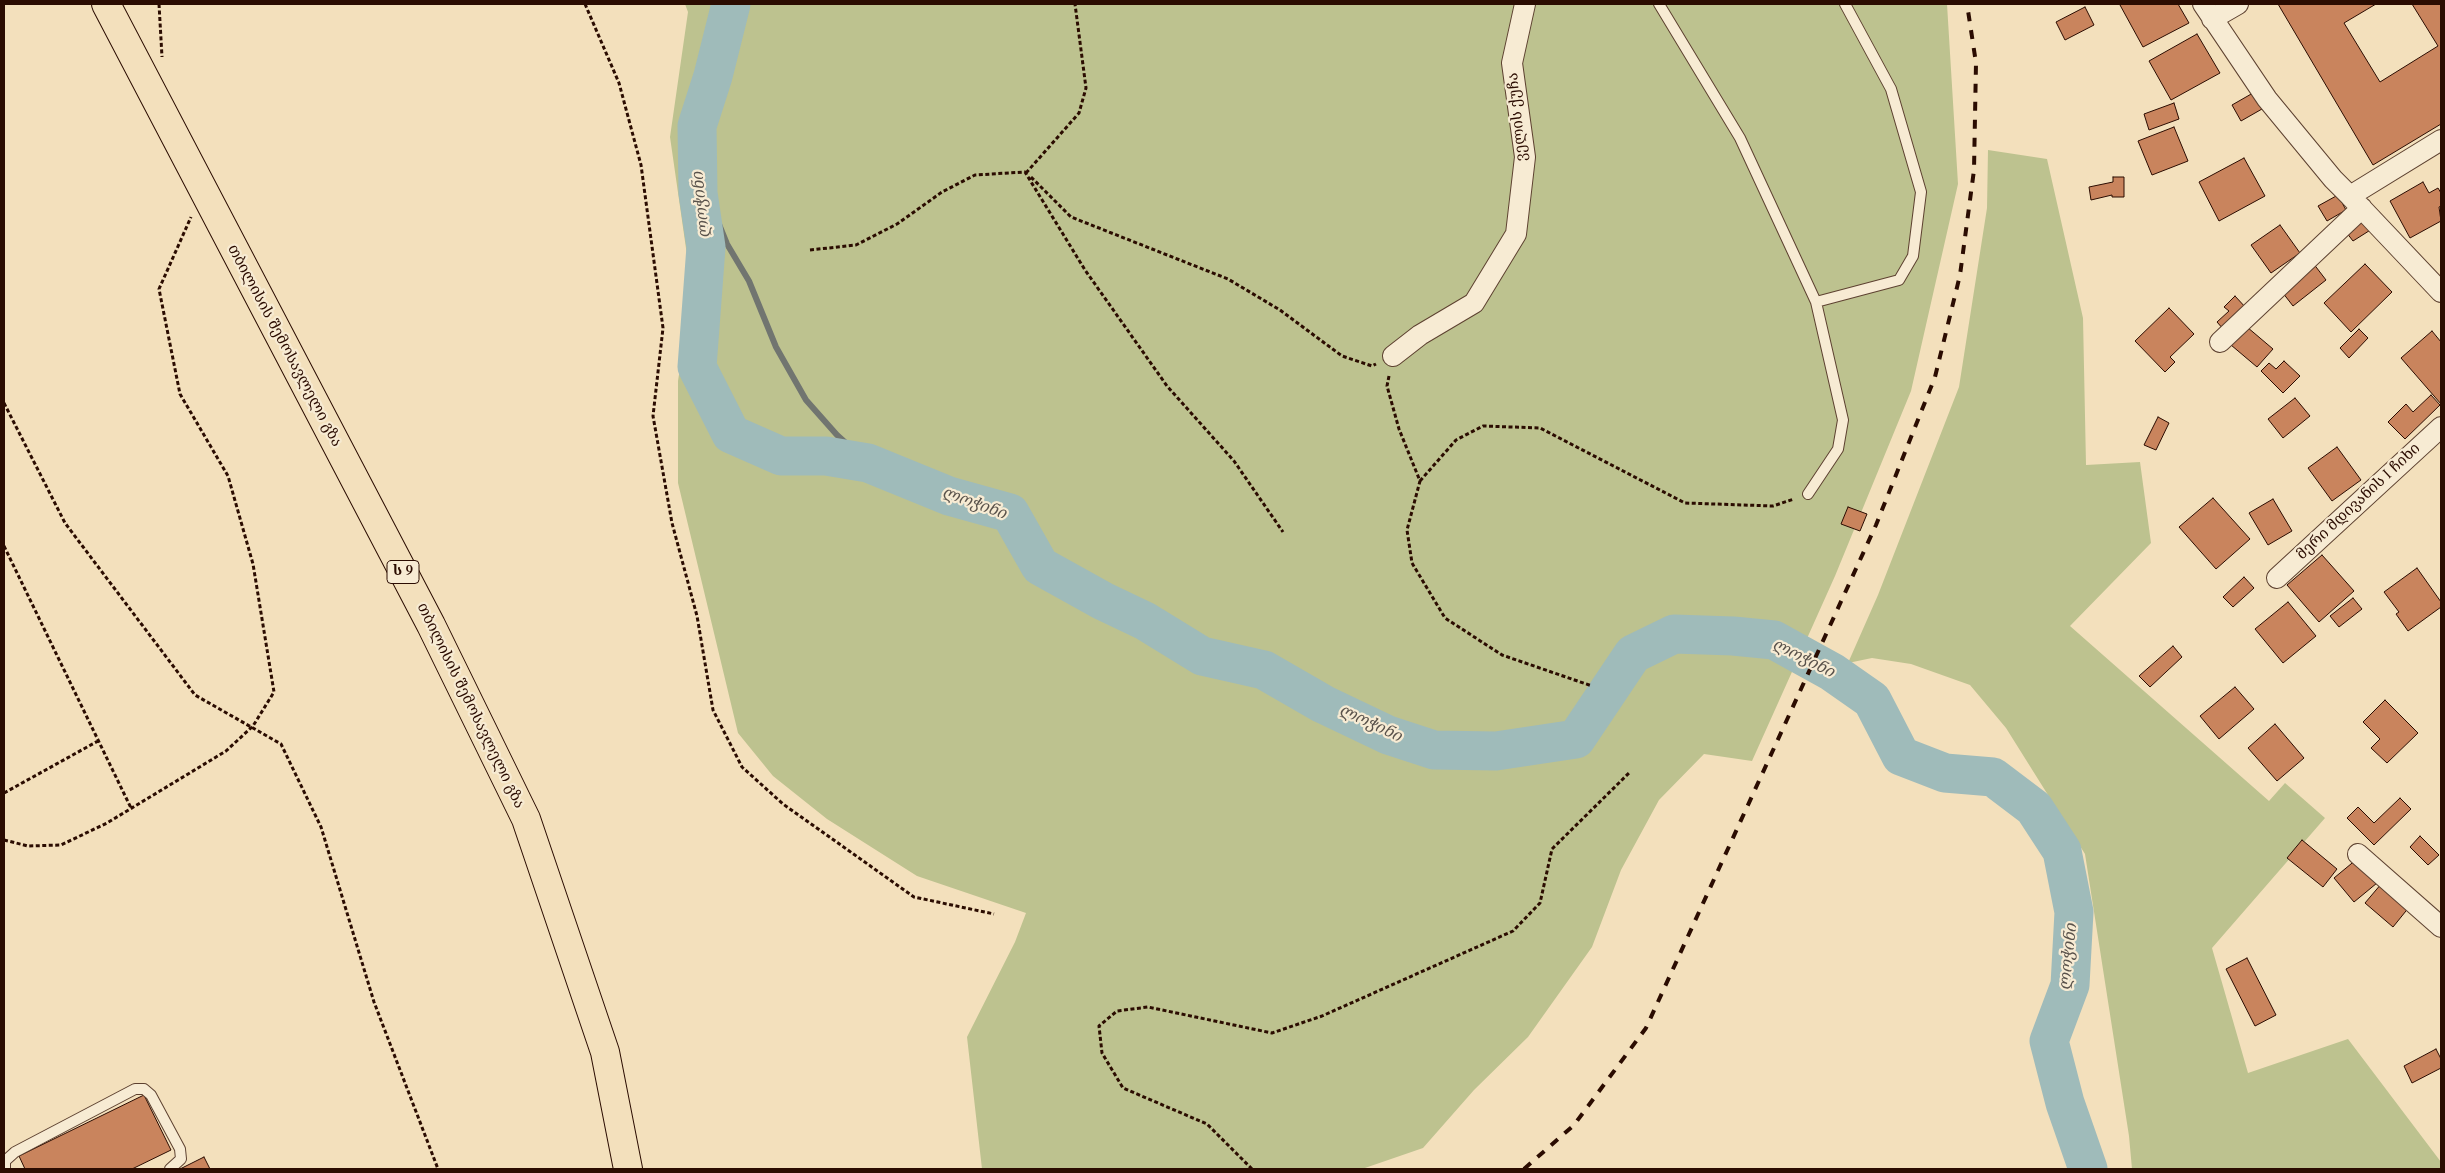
<!DOCTYPE html>
<meta charset="utf-8">
<style>
body{margin:0}
#map{position:relative;width:2445px;height:1173px;overflow:hidden;background:#f3e0bc;font-family:Cardo,serif}
canvas{display:block}
.frame{position:absolute;inset:0;border:5px solid #2b0c01;pointer-events:none}
</style>
<div id="map">
<canvas width="2445" height="1173"></canvas>
<div class="frame"></div>
</div>
<script>
const ctx = document.querySelector('canvas').getContext('2d');
ctx.lineJoin = 'round';
function fill(path, color) { ctx.fillStyle = color; ctx.fill(path, 'evenodd'); }
const toPath = rows => new Path2D(rows.map(r => 'M' + r).join(''));
function strokePath(path, color, width, dash) { ctx.strokeStyle = color; ctx.lineWidth = width; ctx.lineCap = dash ? 'butt' : 'round'; ctx.setLineDash(dash || []); ctx.stroke(path); }
function write(font, color, halo, rows, align = 'center') {
  ctx.font = font + ' Cardo,"Noto Serif Georgian",serif'; ctx.lineWidth = 4.5; ctx.setLineDash([]); ctx.textBaseline = 'middle'; ctx.strokeStyle = halo; ctx.fillStyle = color; for (const [text, x, y, turn = 0] of rows) {
    ctx.save(); ctx.translate(x, y); ctx.rotate((+turn || 0) * Math.PI / 180); ctx.textAlign = isNaN(turn) ? turn : align; if (halo) ctx.strokeText(text, 0, 0); ctx.fillText(text, 0, 0); ctx.restore();
  }
}
fill(toPath([
 [685,4,1947,4,1958,184,1911,391,1835,576,1752,761,1704,754,1659,800,1621,870,1592,947,1528,1037,1474,1090,1423,1148,1362,1169,982,1169,967,1037,1015,942,1026,913,917,876,827,819,773,776,738,733,678,483,678,381,692,290,670,137,688,12],
 [1988,150,2047,159,2083,318,2086,465,2140,462,2151,543,2070,626,2269,801,2285,783,2325,818,2212,948,2248,1073,2348,1039,2441,1162,2441,1169,2132,1169,2129,1136,2085,854,2006,728,1970,685,1911,664,1872,658,1848,663,1878,595,1959,387,1987,208]
]), '#bdc28f');
strokePath(toPath([
 [698,193,716,217,727,244,749,281,776,347,806,400,837,435,868,463]
]), '#717570', 6);
strokePath(toPath([
 [731,4,713,76,697,126,698,193,706,247,697,367,731,434,781,456,826,456,868,463,949,496,1010,513,1040,566,1103,601,1145,621,1202,656,1264,670,1323,704,1388,735,1434,750,1496,751,1576,739,1633,654,1674,634,1733,636,1774,640,1832,672,1872,700,1901,756,1945,773,1993,777,2034,808,2062,851,2074,912,2070,985,2049,1041,2065,1103,2088,1169]
]), '#9fbbba', 39);
const building = toPath([
 [2122,4,2178,4,2189,23,2143,47,2120,5,2122,4],
 [2278,4,2376,4,2344,23,2380,82,2438,46,2412,4,2441,4,2441,124,2373,165,2278,4],
 [2085,7,2094,25,2065,40,2056,22,2085,7],
 [2197,34,2220,73,2171,100,2149,61,2197,34],
 [2253,93,2262,109,2241,121,2232,105,2253,93],
 [2174,103,2179,119,2149,130,2144,114,2174,103],
 [2174,127,2188,161,2152,175,2138,141,2174,127],
 [2244,158,2265,196,2219,221,2199,182,2244,158],
 [2113,177,2124,177,2124,197,2112,197,2112,195,2091,200,2089,187,2113,182,2113,177],
 [2423,182,2429,193,2438,188,2441,193,2441,206,2439,207,2441,221,2410,238,2390,201,2423,182],
 [2338,195,2346,210,2327,221,2318,206,2338,195],
 [2362,215,2372,229,2353,241,2343,228,2362,215],
 [2280,225,2300,253,2271,273,2251,245,2280,225],
 [2313,263,2326,280,2293,306,2279,288,2313,263],
 [2365,264,2392,292,2351,332,2324,303,2365,264],
 [2235,296,2247,309,2224,330,2217,322,2229,311,2224,307,2235,296],
 [2169,308,2194,334,2170,357,2175,362,2165,372,2135,341,2169,308],
 [2247,327,2273,349,2257,367,2231,345,2247,327],
 [2359,329,2368,338,2349,358,2340,348,2359,329],
 [2432,331,2441,342,2441,404,2401,358,2432,331],
 [2284,361,2300,376,2283,393,2261,371,2269,363,2276,369,2284,361],
 [2431,395,2440,405,2405,439,2388,422,2406,404,2413,412,2431,395],
 [2295,398,2310,416,2283,438,2268,419,2295,398],
 [2158,417,2169,423,2156,450,2144,445,2158,417],
 [2337,447,2361,480,2332,501,2308,468,2337,447],
 [2213,498,2250,539,2216,569,2179,527,2213,498],
 [2273,499,2292,531,2268,545,2249,513,2273,499],
 [1848,507,1867,514,1860,531,1841,524,1848,507],
 [2322,555,2354,591,2319,622,2287,585,2322,555],
 [2417,568,2441,602,2441,607,2408,631,2396,614,2399,612,2384,592,2417,568],
 [2244,577,2254,588,2233,607,2223,597,2244,577],
 [2353,598,2362,609,2339,627,2330,616,2353,598],
 [2288,602,2316,636,2283,663,2255,629,2288,602],
 [2173,646,2182,657,2150,687,2139,676,2173,646],
 [2235,687,2254,709,2219,739,2200,716,2235,687],
 [2385,700,2418,733,2387,763,2371,748,2380,739,2363,722,2385,700],
 [2275,724,2304,758,2277,781,2248,748,2275,724],
 [2400,798,2411,809,2374,845,2347,818,2358,807,2374,823,2400,798],
 [2420,836,2439,855,2428,865,2410,847,2420,836],
 [2302,840,2337,869,2323,887,2287,858,2302,840],
 [2357,859,2377,883,2354,902,2334,878,2357,859],
 [2382,883,2410,906,2393,927,2365,903,2382,883],
 [2247,958,2276,1015,2255,1026,2226,969,2247,958],
 [2436,1049,2441,1059,2441,1068,2412,1083,2404,1066,2436,1049],
 [144,1095,171,1150,132,1169,25,1169,19,1156,144,1095],
 [204,1157,210,1169,180,1169,204,1157]
]);
fill(building, '#c9845d');
strokePath(building, '#2b0c01', 1);
const service = toPath([
 [1659,4,1740,138,1816,302,1843,420,1838,449,1808,494],
 [1816,302,1899,280,1913,256,1921,192,1891,89,1845,4],
 [5,1169,5,1161,15,1152,135,1089,144,1089,151,1095,180,1149,181,1159,170,1169]
]);
const minor = toPath([
 [2203,4,2267,99,2333,179,2350,196],
 [2212,19,2238,4],
 [2441,140,2350,196,2441,292],
 [2220,342,2362,208],
 [1393,356,1420,335,1474,303,1516,234,1525,157,1512,63,1525,4],
 [2277,578,2441,427],
 [2358,854,2441,927]
]);
const trunk = toPath([
 [106,4,431,625,526,819,605,1052,628,1169]
]);
strokePath(service, '#5d4130', 12);
strokePath(minor, '#5d4130', 22);
strokePath(trunk, '#2b0c01', 30);
strokePath(toPath([
 [159,4,162,57],
 [585,4,619,83,641,165,663,328,653,416,672,523,697,616,713,710,742,767,783,804,914,897,994,914],
 [1026,173,1079,113,1086,88,1075,4],
 [1031,177,1071,217,1228,279,1280,310,1342,356,1372,366,1376,364],
 [810,250,856,245,897,224,942,192,975,175,1025,172,1085,270,1167,386,1234,461,1283,532],
 [1389,376,1387,386,1399,429,1420,481,1407,530,1412,563,1445,618,1502,655,1592,686],
 [4,403,65,523,195,695,281,744,321,827,374,1002,438,1169],
 [1420,481,1456,440,1483,426,1540,428,1685,503,1773,506,1794,499],
 [4,546,131,808],
 [4,793,98,741],
 [4,840,28,846,61,845,107,823,226,751,253,726,274,692,253,564,228,476,180,394,159,289,191,217],
 [1252,1169,1207,1124,1123,1088,1102,1053,1099,1026,1117,1011,1148,1007,1272,1033,1322,1016,1513,931,1540,903,1552,849,1630,772]
]), '#2b0c01', 3, [4, 2.5]);
strokePath(service, '#f7ebd3', 10);
strokePath(minor, '#f7ebd3', 20);
strokePath(trunk, '#f3e0bc', 28);
strokePath(toPath([
 [1524,1169,1574,1125,1646,1028,1876,525,1935,377,1960,275,1974,170,1976,63,1967,4]
]), '#2b0c01', 4, [9, 9]);
for (const [x, y, w] of [
 [403,572,32]
]) { const box = new Path2D(); box.roundRect(x - w / 2, y - 11.5, w, 23, 4); ctx.fillStyle = '#f7ebd3'; ctx.fill(box); strokePath(box, '#2b0c01', 1); }
write('bold 14px', '#2b0c01', null, [
 ["ს 9",403,572]
]);
write('15px', '#2b0c01', '#f7ebd3', [
 ["ველის ქუჩა",1518,117,-96],
 ["თბილისის შემოსავლელი გზა",284,346,62],
 ["მერი მდივანის I ჩიხი",2359,502,-43],
 ["თბილისის შემოსავლელი გზა",470,706,64]
]);
write('italic 16px', '#59524b', '#f7ebd3', [
 ["ლოჭინი",702,205,-96],
 ["ლოჭინი",974,504,20],
 ["ლოჭინი",1803,659,27],
 ["ლოჭინი",1370,724,25],
 ["ლოჭინი",2069,957,-84]
]);
</script>
